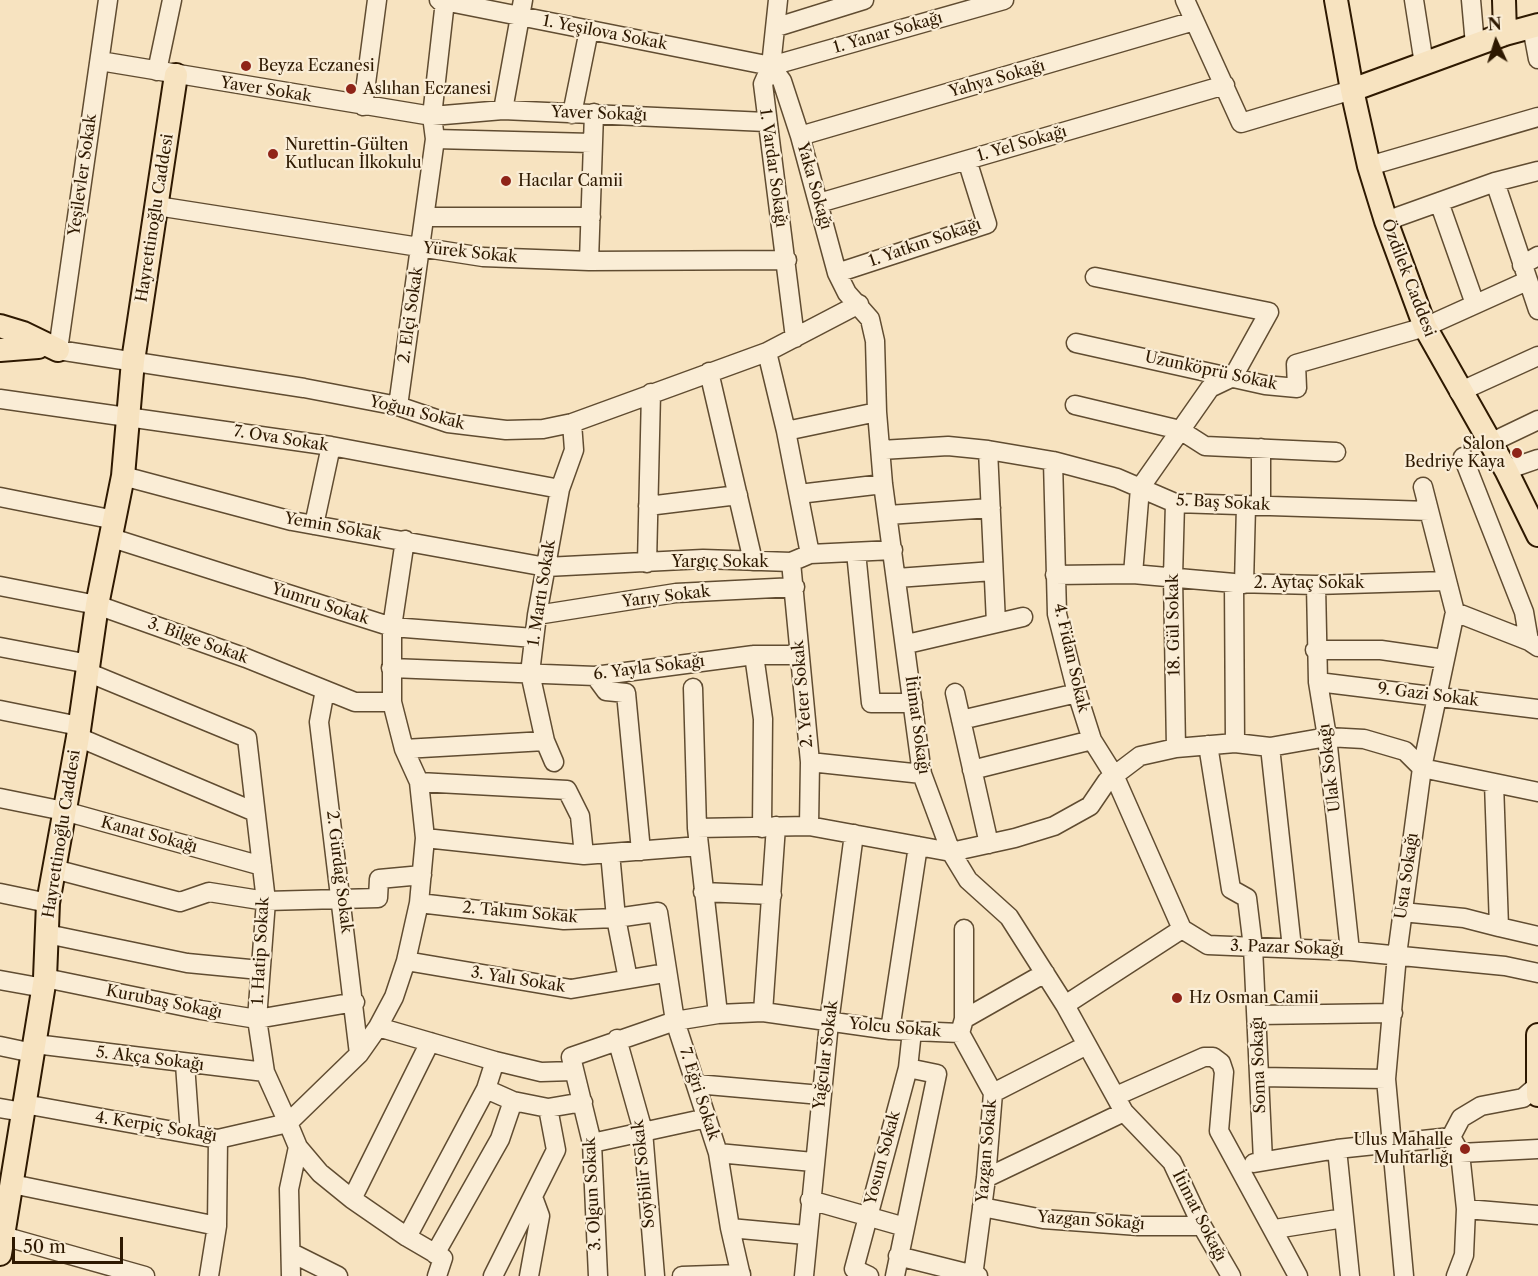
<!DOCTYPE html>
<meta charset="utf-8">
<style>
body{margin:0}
#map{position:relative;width:1538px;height:1276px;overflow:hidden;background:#f7e3c0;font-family:"Libre Caslon Text",serif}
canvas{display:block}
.north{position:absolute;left:1466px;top:12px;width:60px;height:60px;-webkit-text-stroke:4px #faedd6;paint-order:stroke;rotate:356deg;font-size:16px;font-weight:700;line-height:24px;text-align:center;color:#2e1901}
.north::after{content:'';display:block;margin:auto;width:21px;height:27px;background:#2e1901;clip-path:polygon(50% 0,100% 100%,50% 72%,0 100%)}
.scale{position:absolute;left:12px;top:1237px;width:111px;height:27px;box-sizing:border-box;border:3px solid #2e1901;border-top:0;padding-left:8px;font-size:18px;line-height:21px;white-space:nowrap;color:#2e1901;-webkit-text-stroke:4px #faedd6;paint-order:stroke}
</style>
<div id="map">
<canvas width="1538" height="1276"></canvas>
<div class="north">N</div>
<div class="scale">50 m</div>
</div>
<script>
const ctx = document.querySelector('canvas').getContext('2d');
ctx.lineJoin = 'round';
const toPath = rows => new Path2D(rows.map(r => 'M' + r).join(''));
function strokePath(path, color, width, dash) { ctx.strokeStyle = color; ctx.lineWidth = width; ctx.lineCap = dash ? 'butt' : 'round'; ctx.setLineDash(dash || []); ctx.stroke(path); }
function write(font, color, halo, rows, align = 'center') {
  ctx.font = font + ' "Libre Caslon Text",serif'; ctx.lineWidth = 4.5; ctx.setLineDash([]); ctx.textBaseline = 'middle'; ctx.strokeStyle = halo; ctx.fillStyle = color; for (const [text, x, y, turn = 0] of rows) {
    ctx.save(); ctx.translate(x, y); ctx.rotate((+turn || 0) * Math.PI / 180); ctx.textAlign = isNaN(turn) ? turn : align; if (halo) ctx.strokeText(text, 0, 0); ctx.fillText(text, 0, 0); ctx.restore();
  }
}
const minor = toPath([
 [108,0,58,350,304,388,398,406,448,423,506,430,543,429,572,423,767,352,859,304],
 [439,0,771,66,1004,0],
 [778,0,771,66,763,84,795,338],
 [1185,0,1241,123,1352,90],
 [1414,0,1424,64],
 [1471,0,1475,45],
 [777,27,864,0],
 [1532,27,1538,59],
 [100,61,432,116,503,110,766,122],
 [771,66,782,81,800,136,837,273,847,293,870,319,875,341,877,412,883,484,922,774,951,852,968,880,1009,917,1065,1005,1124,1112,1172,1162,1202,1226,1231,1276],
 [157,71,172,0],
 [363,106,377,0],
 [503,110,523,0],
 [572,114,589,30],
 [800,136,1194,21],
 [435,139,592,143],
 [1369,166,1538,117],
 [1495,182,1538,310],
 [1439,202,1475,304],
 [819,203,1225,85],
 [157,206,483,257,589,261,787,260],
 [425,217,591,217],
 [1386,221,1495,182,1538,171],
 [589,261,594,113],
 [1522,265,1538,256],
 [837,273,987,224,967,160],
 [1095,277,1269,312,1233,377,1210,388,1140,488,1133,574],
 [1076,343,1265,385,1297,388,1296,364,1425,327,1527,281],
 [767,352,786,431,810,554],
 [709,372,753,561],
 [1459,392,1538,356],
 [0,399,331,446,560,489],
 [1075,405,1180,430,1205,446,1336,452],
 [398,406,435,139,432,116,445,1],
 [786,431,877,412],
 [1490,443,1538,420],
 [1261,448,1261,506],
 [881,450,948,446,988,450,1053,461,1117,478,1175,503,1429,511],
 [988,450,996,623],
 [1463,457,1524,612,1529,641],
 [1053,461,1057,614,1077,693,1092,740,1114,775,1182,929],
 [1506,470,1538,459],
 [123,476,292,521,546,567,703,559,791,562,810,554,893,550],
 [1423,487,1455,612,1529,641,1538,647],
 [799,494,883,484],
 [0,497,115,520],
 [1175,503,1173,577,1176,748],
 [648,506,738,495],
 [888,515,991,508],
 [314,525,331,446],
 [112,538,392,627,534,638],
 [856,552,871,703,913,703],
 [791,562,810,762,809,826],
 [647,563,651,393],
 [1055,575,1133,574,1234,583,1316,585,1446,581],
 [897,578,993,571],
 [1234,583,1235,743],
 [1244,584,1246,506],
 [1316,585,1318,682,1327,737,1350,951],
 [0,586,97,605,246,658,355,702,392,702],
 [537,615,676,593,795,587],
 [907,644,1023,617],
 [0,647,89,664],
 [1315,650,1381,650,1444,659],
 [754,655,763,719,762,828],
 [391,668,595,676,754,655,798,655],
 [595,676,606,691,626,693,641,851],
 [1318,682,1538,709],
 [693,688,697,828,718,1014],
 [325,690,319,722,359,1054],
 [955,693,989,844],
 [0,710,79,726],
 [961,720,1077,693],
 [78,737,255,812],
 [1208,745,1231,889,1247,898,1253,947,1263,1161],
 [1270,747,1292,948],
 [404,749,545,741],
 [554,762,545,741,530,673,537,615,560,489,574,450,572,423],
 [810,762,922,774],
 [972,770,1092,740],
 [419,782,567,790,580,816,584,855],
 [1494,783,1499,927,1538,936],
 [0,798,64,811,262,866],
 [697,828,809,826,951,852,1015,838,1054,826,1090,806,1107,781,1140,756,1176,748,1235,743,1270,747,1327,737,1364,739,1405,751,1422,768,1538,792],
 [425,838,584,855,699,846],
 [610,853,616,918,628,979],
 [54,869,180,902,209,892,266,901,378,898,379,879,422,875],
 [703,892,772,895],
 [0,893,48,903],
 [419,903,564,920,616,918,658,912,675,1021,718,1153,730,1228,741,1276],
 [1402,912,1464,918,1499,927],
 [1182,929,1208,945,1350,951,1505,966,1538,973],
 [47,934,187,963,260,970],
 [406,961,571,989,665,973],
 [45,978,201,1010,257,1019,355,1002],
 [0,980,44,988],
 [1065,1005,1182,929],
 [763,1012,776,826],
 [1257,1015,1393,1013],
 [964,1019,964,929],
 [378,1027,495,1061,541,1072,573,1071],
 [890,1030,918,846],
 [960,1033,993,1093,986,1178,973,1276],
 [617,1039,643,1131,655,1276],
 [35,1044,265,1072],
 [0,1046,33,1053],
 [185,1064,190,1134],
 [1259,1077,1386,1079],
 [696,1084,821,1095],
 [486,1089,513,1101,548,1108,583,1102],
 [993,1093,1087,1045],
 [1116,1096,1204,1057,1213,1057,1221,1063,1224,1072,1219,1131,1298,1276],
 [24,1104,218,1139,288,1123,265,1072,257,1019,266,901,247,738,87,672],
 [0,1108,23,1112],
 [592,1143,707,1118],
 [298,1147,320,1173,352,1199,407,1237,443,1258,437,1276],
 [1337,1149,1350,1276],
 [718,1153,813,1162],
 [1460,1153,1538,1149],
 [1254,1163,1337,1149,1451,1137],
 [986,1178,1124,1112],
 [12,1184,217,1226],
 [352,1199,430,1042],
 [810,1200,905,1227],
 [982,1207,1043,1219,1138,1226,1202,1226],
 [1466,1209,1538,1215],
 [730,1228,806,1235],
 [1275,1229,1344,1218],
 [3,1236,145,1276],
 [407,1237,486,1089,495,1061],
 [292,1253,338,1276],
 [435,1254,500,1139,513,1101],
 [898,1256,978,1276],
 [209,1276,217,1226,218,1139],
 [291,1276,289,1189,298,1147,288,1123,359,1054,378,1027,394,997,406,961,419,903,425,838,419,782,404,749,392,702,392,627,405,540],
 [493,1276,556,1150,548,1108],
 [529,1276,540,1216,533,1197],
 [598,1276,592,1143,571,1057,675,1021,718,1014,763,1012,890,1030,960,1033,964,1019,1045,973],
 [682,1276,741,1274],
 [804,1276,829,1023,854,834],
 [869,1276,854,1269,908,1068,912,1031],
 [895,1276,937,1074,908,1068],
 [1404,1276,1386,1079,1397,955,1422,768,1455,612],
 [1456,1276,1464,1255,1466,1209,1460,1153,1451,1137,1461,1118,1481,1106,1523,1098,1537,1086]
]);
const major = toPath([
 [1336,0,1352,90,1369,166,1386,221,1425,327,1506,470,1538,535],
 [1504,0,1505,34],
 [1352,90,1505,34,1538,25],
 [0,326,23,333,58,350],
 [0,350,38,347],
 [1538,1035,1538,1095],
 [0,1254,45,978,48,903,78,737,97,605,123,476,133,361,176,75]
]);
strokePath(minor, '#604c31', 21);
strokePath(major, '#2e1901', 26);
strokePath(minor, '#faedd6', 18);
strokePath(major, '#f7e3c0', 22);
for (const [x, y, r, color] of [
 [246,66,6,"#8f2418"],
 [351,89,6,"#8f2418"],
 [273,154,6,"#8f2418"],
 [506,181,6,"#8f2418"],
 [1517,453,6,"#8f2418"],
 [1177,998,6,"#8f2418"],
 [1465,1149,6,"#8f2418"]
]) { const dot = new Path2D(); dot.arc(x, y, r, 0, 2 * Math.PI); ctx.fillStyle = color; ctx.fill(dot); strokePath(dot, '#faedd6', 2); }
write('16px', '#2e1901', '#faedd6', [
 ["1. Yeşilova Sokak",605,33,11],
 ["1. Yanar Sokağı",888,33,-16],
 ["Yahya Sokağı",997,79,-16],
 ["Yaver Sokak",266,90,9],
 ["Yaver Sokağı",599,114,2],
 ["1. Yel Sokağı",1022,144,-16],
 ["1. Vardar Sokağı",773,168,82],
 ["Yeşilevler Sokak",83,175,-82],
 ["Yaka Sokağı",814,186,74],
 ["Hayrettinoğlu Caddesi",155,218,-81],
 ["1. Yatkın Sokağı",925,243,-19],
 ["Yürek Sokak",470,253,6],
 ["Özdilek Caddesi",1408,278,69],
 ["2. Elçi Sokak",411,315,-82],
 ["Uzunköprü Sokak",1211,371,12],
 ["Yoğun Sokak",417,413,14],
 ["7. Ova Sokak",281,439,9],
 ["5. Baş Sokak",1223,503,3],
 ["Yemin Sokak",333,527,10],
 ["Yargıç Sokak",720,562],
 ["2. Aytaç Sokak",1309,583],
 ["1. Martı Sokak",542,593,-81],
 ["Yarıy Sokak",666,597,-7],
 ["Yumru Sokak",320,604,18],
 ["18. Gül Sokak",1174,625,-91],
 ["3. Bilge Sokak",198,641,20],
 ["4. Fidan Sokak",1071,658,77],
 ["6. Yayla Sokağı",649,668,-7],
 ["2. Yeter Sokak",803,694,-95],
 ["9. Gazi Sokak",1428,695,7],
 ["İtimat Sokağı",917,725,82],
 ["Ulak Sokağı",1330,768,-97],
 ["Hayrettinoğlu Caddesi",62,834,-81],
 ["Kanat Sokağı",149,835,15],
 ["2. Gürdağ Sokak",339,872,83],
 ["Usta Sokağı",1407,876,-82],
 ["2. Takım Sokak",520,913,5],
 ["3. Pazar Sokağı",1287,948,2],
 ["1. Hatip Sokak",261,951,-87],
 ["3. Yalı Sokak",518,980,9],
 ["Kurubaş Sokağı",164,1002,11],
 ["Yolcu Sokak",895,1028,5],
 ["Yağcılar Sokak",826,1055,-83],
 ["5. Akça Sokağı",150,1059,7],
 ["Soma Sokağı",1259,1065,-92],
 ["7. Eğri Sokak",699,1094,72],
 ["4. Kerpiç Sokağı",156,1127,9],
 ["Yazgan Sokak",987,1151,-85],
 ["Yosun Sokak",883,1158,-75],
 ["Soybilir Sokak",644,1174,-96],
 ["3. Olgun Sokak",593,1194,-93],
 ["İtimat Sokağı",1199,1216,63],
 ["Yazgan Sokağı",1091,1221,4]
]);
write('16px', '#2e1901', '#faedd6', [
 ["Beyza Eczanesi",258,66],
 ["Aslıhan Eczanesi",363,89],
 ["Nurettin-Gülten",285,145],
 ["Kutlucan İlkokulu",285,163],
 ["Hacılar Camii",518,181],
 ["Salon",1505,444,"right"],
 ["Bedriye Kaya",1505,462,"right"],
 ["Hz Osman Camii",1189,998],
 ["Ulus Mahalle",1453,1140,"right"],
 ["Muhtarlığı",1453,1158,"right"]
], 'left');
</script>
